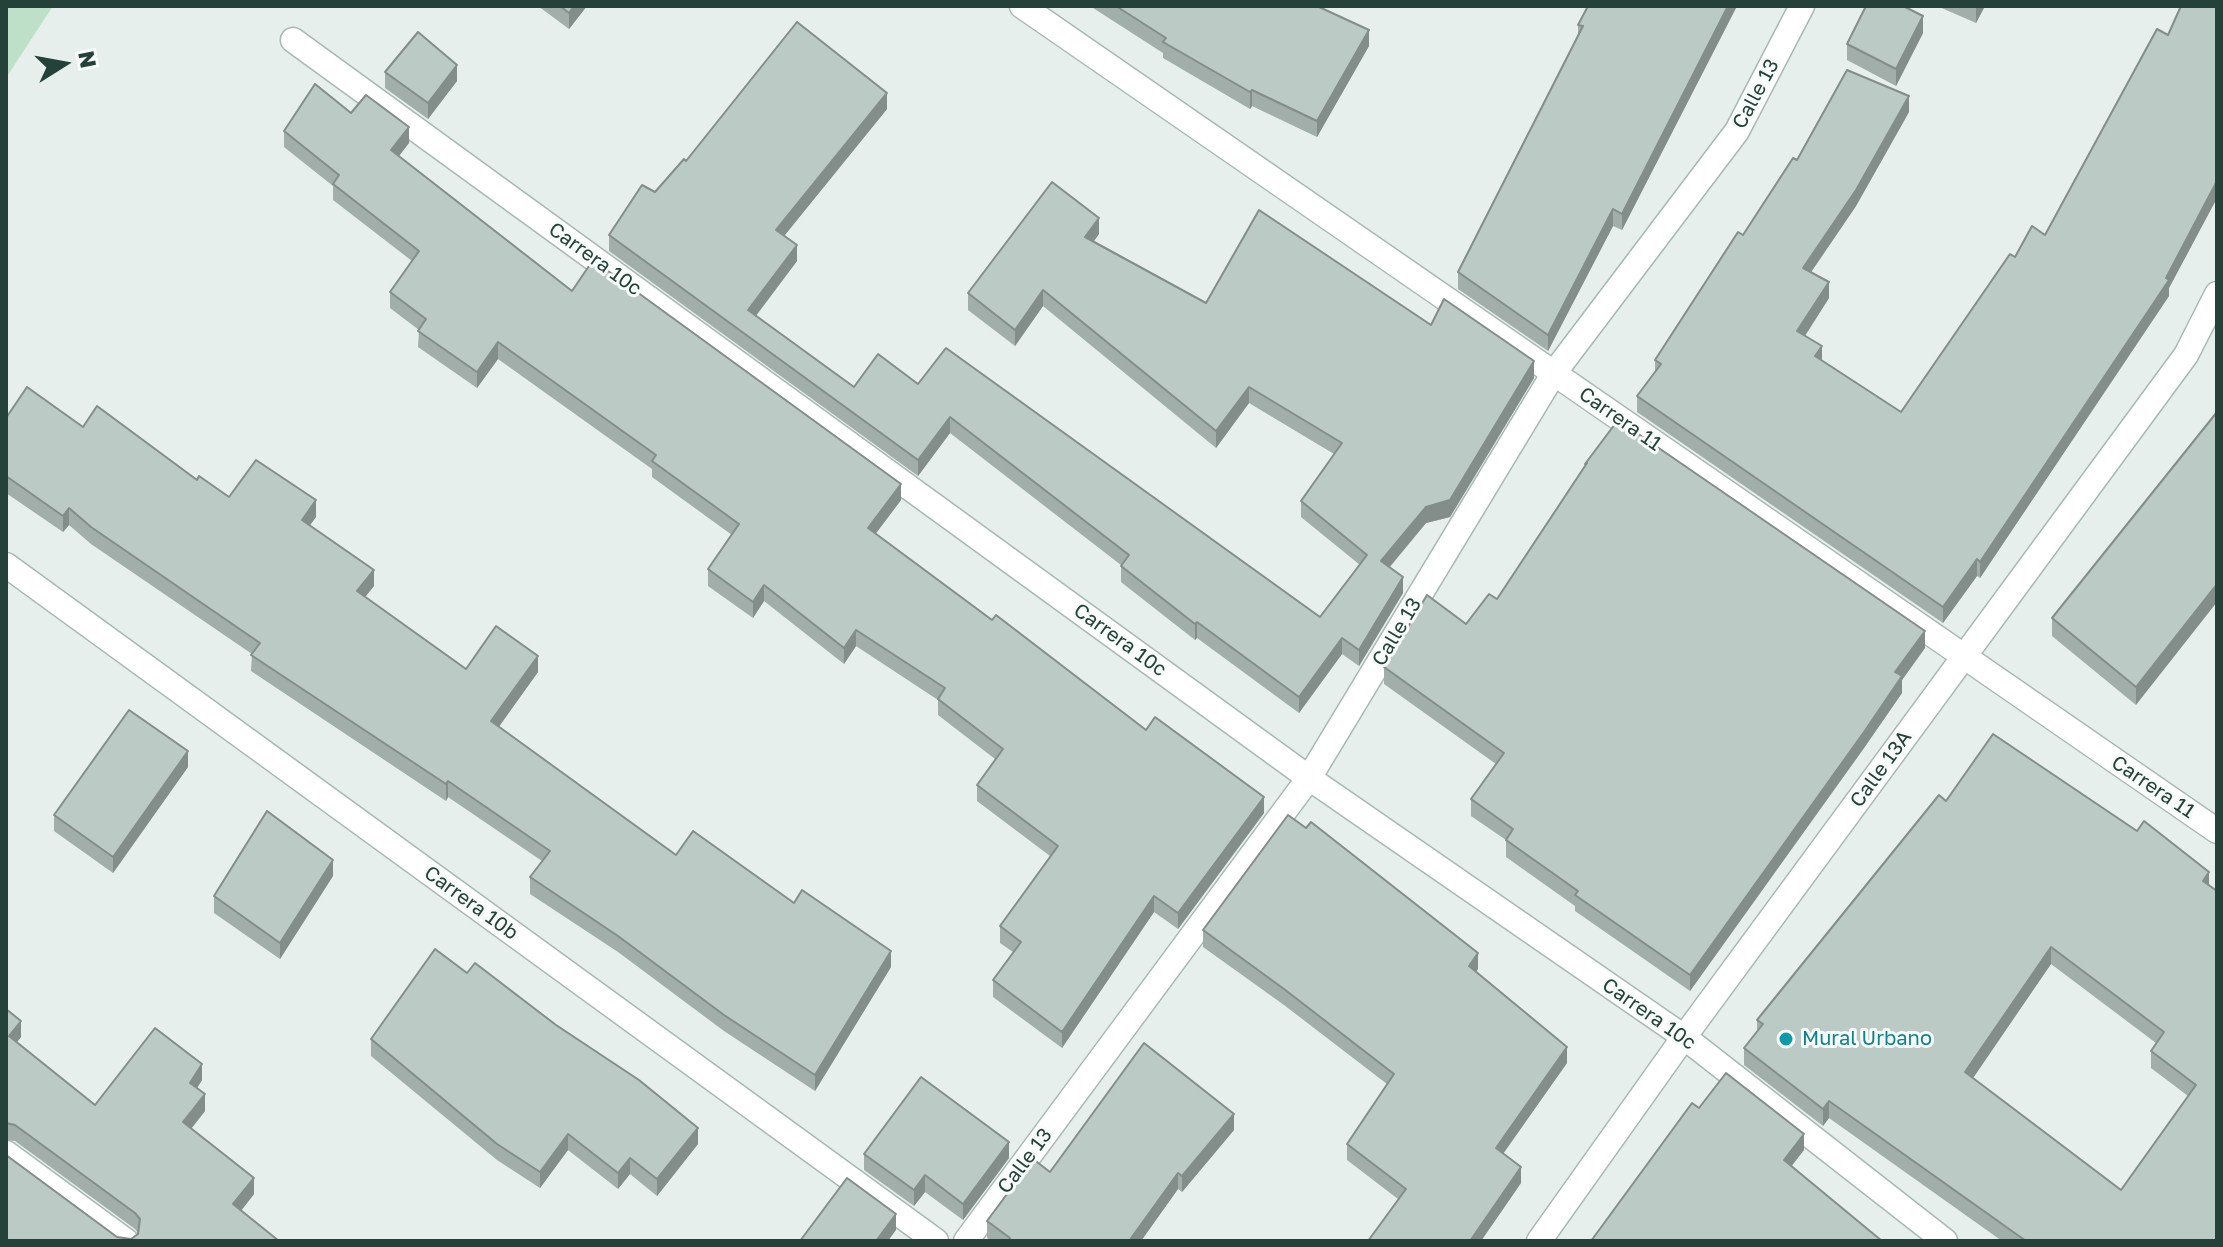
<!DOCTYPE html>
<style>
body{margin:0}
#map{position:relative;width:2223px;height:1247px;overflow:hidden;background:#e6efeb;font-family:"Golos Text",sans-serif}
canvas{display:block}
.frame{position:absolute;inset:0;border:8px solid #24423a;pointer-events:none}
.north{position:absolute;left:24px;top:24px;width:80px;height:80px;-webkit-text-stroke:6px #f7fbf9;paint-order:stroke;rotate:79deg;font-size:22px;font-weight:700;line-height:32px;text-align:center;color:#24423a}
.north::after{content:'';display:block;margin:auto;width:28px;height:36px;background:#24423a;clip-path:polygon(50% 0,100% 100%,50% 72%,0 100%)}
</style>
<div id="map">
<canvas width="2223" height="1247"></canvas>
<div class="frame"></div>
<div class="north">N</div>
</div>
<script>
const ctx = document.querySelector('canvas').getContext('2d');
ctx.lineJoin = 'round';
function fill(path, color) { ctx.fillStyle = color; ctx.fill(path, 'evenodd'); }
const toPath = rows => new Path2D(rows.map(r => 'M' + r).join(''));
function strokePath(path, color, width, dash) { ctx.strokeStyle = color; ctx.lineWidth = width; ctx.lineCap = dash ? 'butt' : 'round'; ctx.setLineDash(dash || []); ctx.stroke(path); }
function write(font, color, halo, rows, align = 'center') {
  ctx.font = font + ' "Golos Text",sans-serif'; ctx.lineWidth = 6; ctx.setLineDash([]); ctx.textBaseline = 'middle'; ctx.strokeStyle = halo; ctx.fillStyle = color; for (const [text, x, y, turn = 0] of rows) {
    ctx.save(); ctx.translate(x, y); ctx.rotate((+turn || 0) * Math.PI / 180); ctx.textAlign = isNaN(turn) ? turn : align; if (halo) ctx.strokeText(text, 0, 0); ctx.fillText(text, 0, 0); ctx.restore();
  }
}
fill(toPath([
 [6,6,53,6,6,78]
]), '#bfe0c8');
const minor = toPath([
 [1022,6,2217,831],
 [293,40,1309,778,1684,1037,1945,1241],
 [6,565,936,1241],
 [6,1153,126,1241],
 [966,1241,1309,778,1554,373,1737,131,1802,6],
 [1539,1241,1684,1037,2186,355,2217,294]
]);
strokePath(minor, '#a8b8b2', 27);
strokePath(minor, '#fff', 24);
fill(toPath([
 [538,6,587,6,569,29],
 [1090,6,1317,6,1369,46,1317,137,1252,106,1250,109,1163,58,1163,53],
 [1588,6,1737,6,1622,230,1613,226,1548,351,1458,289,1458,272,1578,36,1578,25],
 [1937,6,1985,6,1976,23],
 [2217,6,2217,198,2169,288,2169,296,1980,578,1977,576,1943,623,1637,412,1637,396,1655,372,1655,360,1797,160,1909,112,1856,206,1811,272,1829,298,1805,336,1822,360,1901,412,2015,257,2045,235,2168,35],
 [1923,33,1896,86,1847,60,1847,44],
 [385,72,457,81,428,119,385,88],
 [887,109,784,236,797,261,756,316,854,387,918,384,1320,617,1360,565,1301,517,1301,501,1334,454,1249,403,1216,448,1043,306,1015,346,968,310,968,293,1099,234,1094,241,1206,303,1431,325,1534,378,1450,517,1426,523,1390,567,1403,593,1359,666,1342,654,1299,713,1197,638,1195,640,1121,582,1121,565,950,433,918,476,609,251,609,235,655,192,686,161],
 [351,113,409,143,399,156,572,291,901,500,875,534,992,620,1264,813,1178,929,1154,912,1062,1048,993,997,993,980,1013,952,1000,943,1000,926,1050,856,977,801,977,785,995,759,938,715,938,700,856,646,844,664,764,601,753,618,708,586,708,569,732,535,652,477,652,469,498,359,477,388,418,347,419,330,390,308,390,292,412,261,333,200,333,186,284,147,284,131],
 [2217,412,2136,705,2052,636,2052,618],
 [6,418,83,427,197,480,229,497,316,517,310,525,374,586,365,597,466,669,538,672,498,727,676,855,794,903,891,967,815,1091,724,1031,618,952,530,894,530,877,542,861,448,797,446,801,251,671,252,654,91,544,69,525,63,532,6,493],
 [1497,599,1925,648,1902,680,1902,693,1864,748,1690,991,1575,911,1575,906,1506,857,1506,840,1471,816,1471,799,1496,764,1384,684,1384,667,1466,624],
 [188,767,113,873,54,831,54,815],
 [1946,801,2209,886,2217,1241,2002,1241,1829,1118,1823,1126,1744,1065,1744,1048,1757,1031,1757,1020],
 [2051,964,2156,1043,2151,1051,2151,1068,2188,1096,2121,1190,1972,1078],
 [333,876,280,959,214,913,214,896],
 [1203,930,1478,969,1476,972,1567,1063,1503,1153,1521,1183,1481,1241,1368,1241,1398,1199,1347,1160,1347,1144,1387,1084,1284,1005,1203,947],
 [6,1009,21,1037,17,1042,95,1105,202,1080,197,1088,205,1111,191,1129,254,1194,241,1211,279,1241,6,1241,117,1237,131,1239,138,1233,135,1229,15,1141,6,1140],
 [371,1039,698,1144,657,1196,630,1174,618,1189,568,1150,540,1188,497,1160,371,1056],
 [1234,1130,1182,1192,1178,1189,1141,1241,992,1241,987,1238,987,1221,1050,1172],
 [864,1154,1009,1158,963,1220,925,1192,914,1206,864,1170]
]), '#a1aea9');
fill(toPath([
 [574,6,587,6,569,29,569,13],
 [1728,6,1737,6,1622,230,1622,214],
 [1976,6,1985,6,1976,23],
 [1923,16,1923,33,1896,86,1896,69],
 [1369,30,1369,46,1317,137,1317,121],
 [457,65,457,81,428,119,428,103],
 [1252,90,1252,106,1250,109,1250,92],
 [887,93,887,109,776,246,776,230],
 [1909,96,1909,112,1856,206,1803,284,1803,268],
 [409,127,409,143,391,166,391,150],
 [2217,181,2217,198,2169,288,2169,296,1980,578,1980,562],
 [1613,209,1613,226,1548,351,1548,335],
 [1099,218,1099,234,1085,253,1085,237],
 [797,245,797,261,748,326,748,310],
 [1829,282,1829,298,1797,348,1797,331],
 [1043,290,1043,306,1015,346,1015,330],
 [498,342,498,359,477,388,477,372],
 [1822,346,1822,362,1815,356],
 [1534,361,1534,378,1450,517,1426,523,1381,577,1381,561],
 [1249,387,1249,403,1216,448,1216,431],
 [950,417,950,433,918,476,918,460],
 [901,484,901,500,868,544,868,528],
 [316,500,316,517,302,536,302,520],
 [69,508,69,525,63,532,63,516],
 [1977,559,1977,576,1943,623,1943,607],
 [374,570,374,586,357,607,357,591],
 [1403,577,1403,593,1359,666,1359,650],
 [2217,584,2217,602,2136,705,2136,687],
 [764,585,764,601,753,618,753,602],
 [1197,622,1197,638,1195,640,1195,624],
 [856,630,856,646,844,664,844,648],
 [1925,631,1925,648,1902,680,1902,693,1864,748,1690,991,1690,975,1895,672],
 [1342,638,1342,654,1299,713,1299,697],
 [538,656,538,672,491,738,491,721],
 [188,751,188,767,113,873,113,857],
 [448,781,448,797,446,801,446,784],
 [1264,797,1264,813,1178,929,1178,913],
 [333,860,333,876,280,959,280,943],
 [2209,872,2209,890,2203,881],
 [1154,896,1154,912,1062,1048,1062,1032],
 [2051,947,2051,964,1965,1090,1965,1072],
 [891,951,891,967,815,1091,815,1075],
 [1478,953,1478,969,1469,982,1469,966],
 [21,1021,21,1037,9,1052,9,1036],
 [1567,1047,1567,1063,1496,1164,1496,1148],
 [202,1064,202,1080,190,1099,190,1083],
 [205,1094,205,1111,183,1139,183,1122],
 [1829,1101,1829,1118,1823,1126,1823,1109],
 [1234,1114,1234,1130,1182,1192,1182,1176],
 [698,1128,698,1144,657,1196,657,1179],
 [568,1134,568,1150,540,1188,540,1172],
 [1804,1134,1804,1150,1784,1176,1784,1160],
 [1009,1142,1009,1158,963,1220,963,1204],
 [630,1158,630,1174,618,1189,618,1173],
 [1521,1167,1521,1183,1481,1241,1470,1241],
 [1178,1173,1178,1189,1141,1241,1129,1241],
 [925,1175,925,1192,914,1206,914,1190],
 [254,1178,254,1194,233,1221,233,1204],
 [896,1214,896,1230,888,1241,876,1241]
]), '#838d89');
const building = toPath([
 [560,6,574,6,569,13,560,6],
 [1116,6,1317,6,1369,30,1317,121,1252,90,1250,92,1163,42,1166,38,1116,6],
 [1588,6,1728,6,1622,214,1613,209,1548,335,1458,272,1583,26,1578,25,1588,6],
 [1866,6,1903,6,1923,16,1896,69,1847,44,1866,6],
 [2181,6,2217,6,2217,181,2166,278,2169,280,1980,562,1977,559,1943,607,1637,396,1661,364,1655,360,1738,232,1743,235,1793,158,1797,160,1847,70,1909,96,1856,190,1803,268,1829,282,1797,331,1822,346,1815,356,1901,412,2010,254,2015,257,2032,226,2045,235,2157,29,2168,35,2181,6],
 [797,22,887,93,776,230,797,245,748,310,854,387,878,354,918,384,946,348,1320,617,1367,555,1301,501,1342,443,1249,387,1216,431,1043,290,1015,330,968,293,1052,182,1099,218,1085,237,1206,303,1259,210,1431,325,1444,299,1534,361,1450,500,1426,507,1381,561,1403,577,1359,650,1342,638,1299,697,1197,622,1195,624,1121,566,1129,555,950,417,918,460,609,235,642,185,655,192,684,159,686,161,797,22],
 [418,32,457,65,428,103,385,72,418,32],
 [315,84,351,113,366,95,409,127,391,150,572,291,593,260,901,484,868,528,992,620,996,615,1146,730,1155,717,1264,797,1178,913,1154,896,1062,1032,993,980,1021,942,1000,926,1058,846,977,785,1003,749,938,699,945,688,856,630,844,648,764,585,753,602,708,569,739,524,652,461,656,455,498,342,477,372,418,331,426,319,390,292,419,251,333,184,339,175,284,131,315,84],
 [27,387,83,427,97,406,197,480,199,476,229,497,256,460,316,500,302,520,374,570,357,591,466,669,496,626,538,656,491,721,676,855,693,831,794,903,802,890,891,951,815,1075,724,1015,618,936,530,877,550,851,448,781,446,784,251,655,260,643,91,527,69,508,63,516,6,476,6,418,27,387],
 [2217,412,2217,584,2136,687,2052,618,2217,412],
 [1618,420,1925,631,1895,672,1902,676,1864,732,1690,975,1575,895,1578,891,1506,840,1513,829,1471,799,1504,753,1384,667,1427,595,1466,624,1489,594,1497,599,1587,463,1585,464,1618,420],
 [129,710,188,751,113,857,54,815,129,710],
 [1993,734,2137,831,2144,821,2209,872,2203,881,2217,891,2217,1241,2026,1241,1829,1101,1823,1109,1744,1048,1763,1024,1757,1020,1939,795,1946,801,1993,734],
 [2051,947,2164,1032,2151,1051,2196,1085,2121,1190,1965,1072,2051,947],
 [267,811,333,860,280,943,214,896,267,811],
 [1288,815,1306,828,1311,822,1478,953,1469,966,1567,1047,1496,1148,1521,1167,1470,1241,1368,1241,1406,1189,1347,1144,1394,1074,1284,989,1203,930,1288,815],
 [435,949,467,973,475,963,556,1025,639,1080,698,1128,657,1179,630,1158,618,1173,568,1134,540,1172,497,1144,371,1039,435,949],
 [6,1009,21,1021,9,1036,95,1105,155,1028,202,1064,190,1083,205,1094,183,1122,254,1178,233,1204,279,1241,6,1241,6,1155,117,1237,131,1239,138,1234,140,1219,135,1213,15,1125,6,1123,6,1009],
 [1144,1043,1234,1114,1182,1176,1178,1173,1129,1241,1008,1241,1010,1238,987,1221,1033,1159,1050,1172,1144,1043],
 [1726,1073,1804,1134,1784,1160,1882,1241,1591,1241,1692,1103,1699,1108,1726,1073],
 [921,1077,1009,1142,963,1204,925,1175,914,1190,864,1154,921,1077],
 [847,1178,896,1214,876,1241,800,1241,847,1178]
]);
fill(building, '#bbcac4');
strokePath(building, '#838d89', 2);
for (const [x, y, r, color] of [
 [1786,1039,8,"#0f9aa8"]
]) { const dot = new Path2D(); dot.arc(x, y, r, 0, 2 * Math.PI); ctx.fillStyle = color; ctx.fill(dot); strokePath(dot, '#f7fbf9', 3); }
write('20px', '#24423a', '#f7fbf9', [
 ["Calle 13",1756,94,-62],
 ["Carrera 10c",595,259,36],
 ["Carrera 11",1620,419,35],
 ["Calle 13",1397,632,-59],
 ["Carrera 10c",1120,640,36],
 ["Calle 13A",1881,769,-54],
 ["Carrera 11",2153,787,34],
 ["Carrera 10b",471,903,36],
 ["Carrera 10c",1649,1014,35],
 ["Calle 13",1025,1161,-53]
]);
write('20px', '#0d838f', '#f7fbf9', [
 ["Mural Urbano",1802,1039]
], 'left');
</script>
